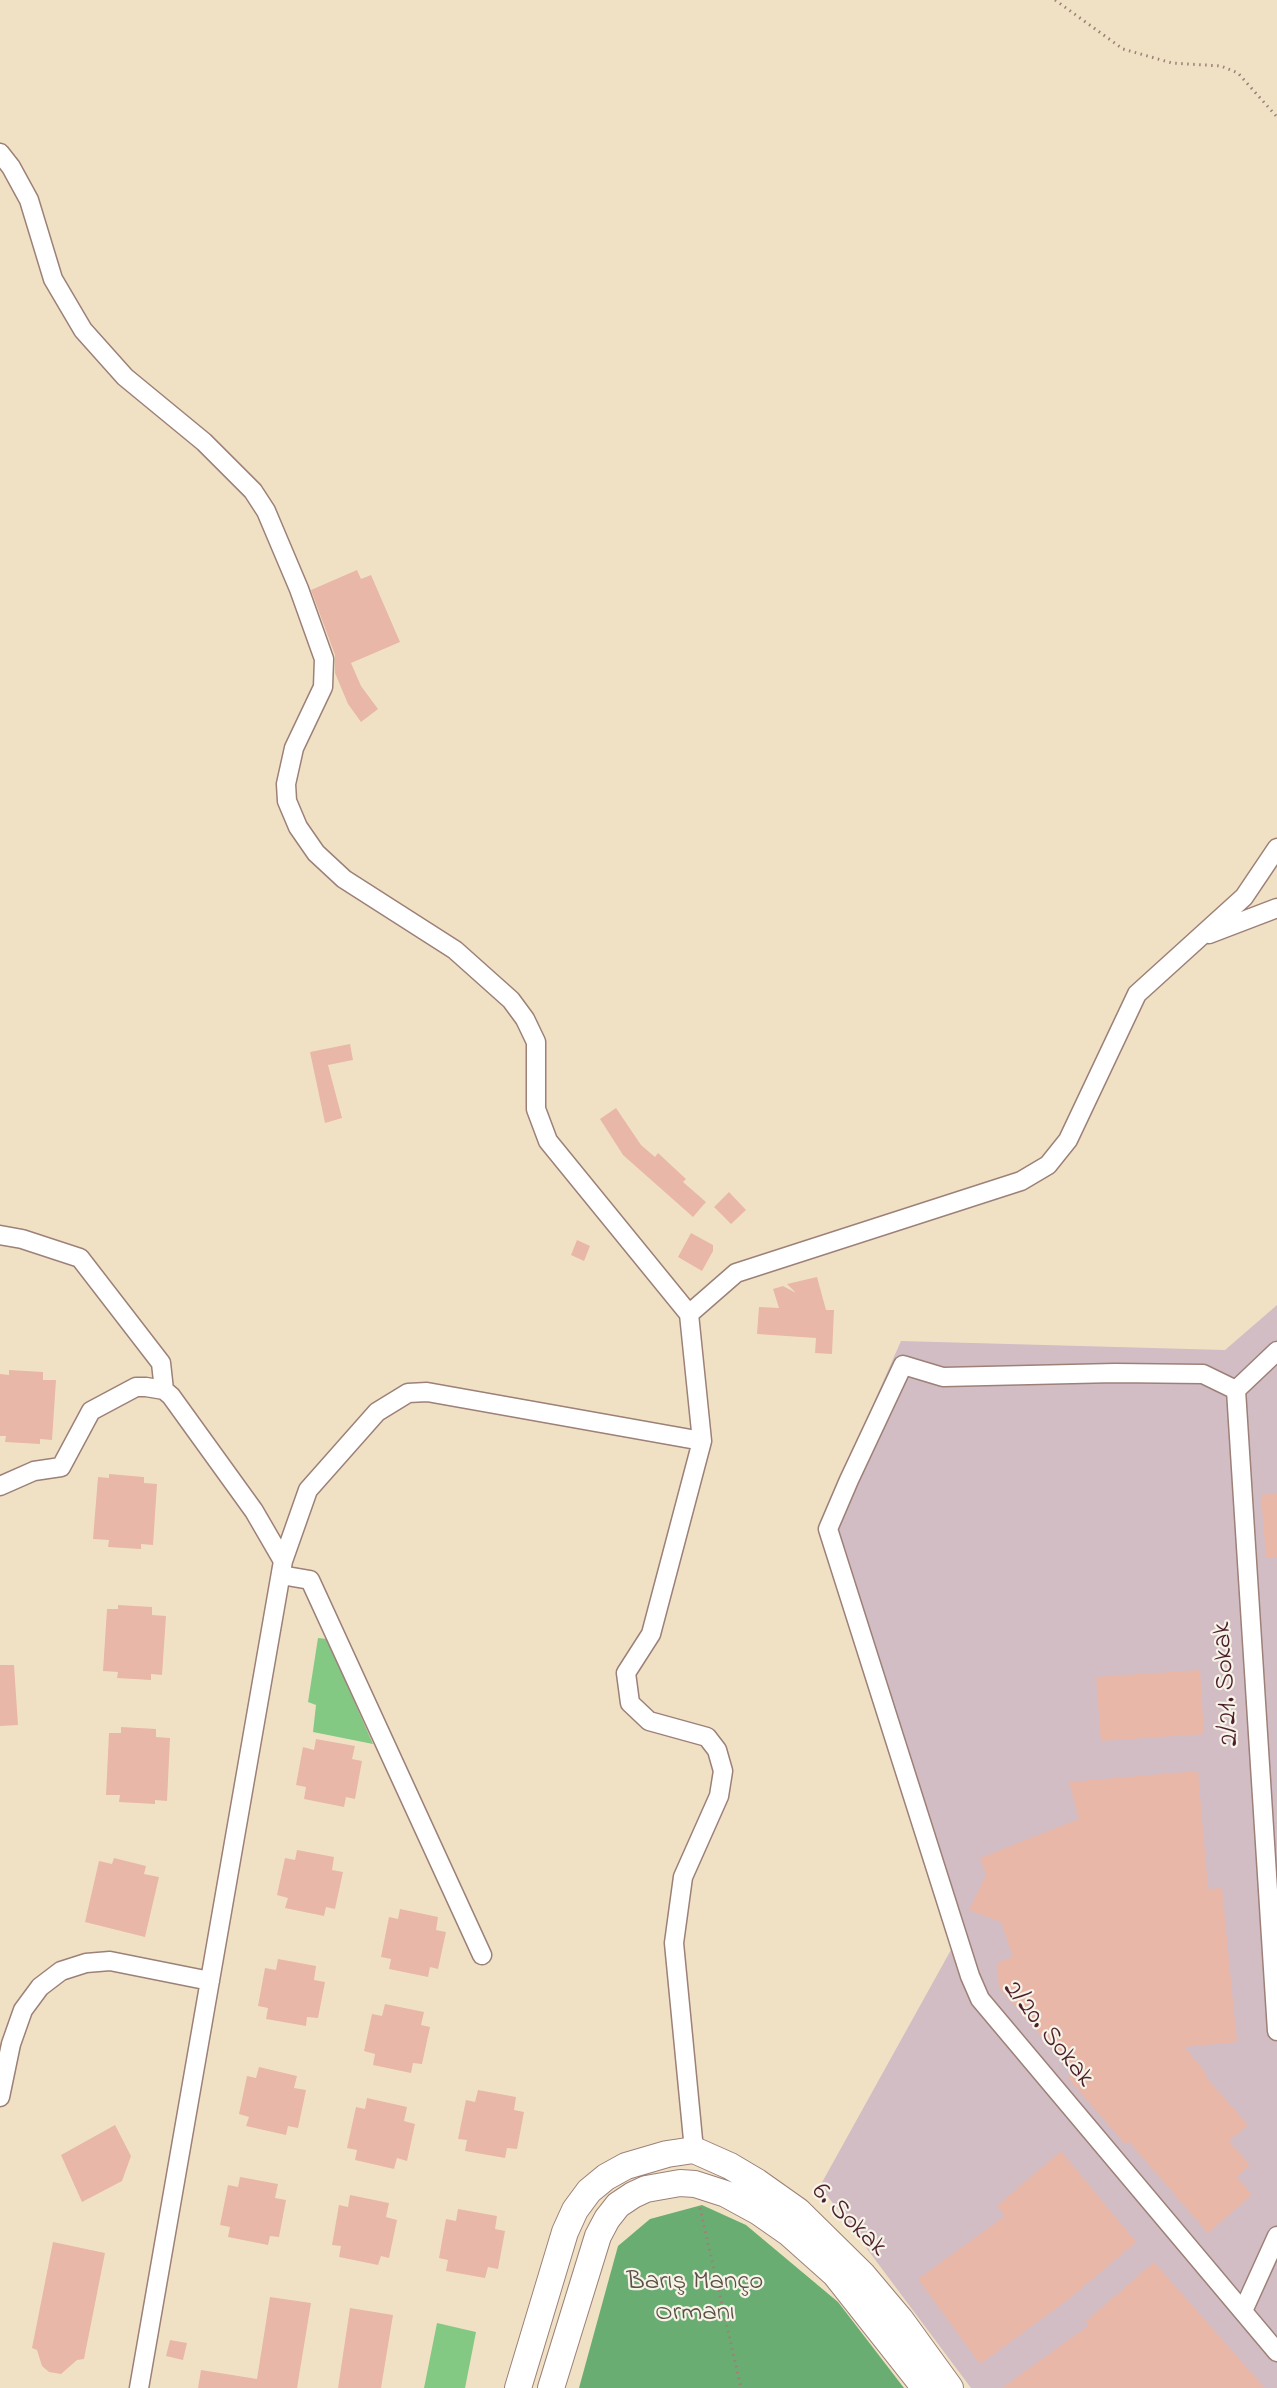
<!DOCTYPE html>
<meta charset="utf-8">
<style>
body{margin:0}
canvas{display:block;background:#f0e1c4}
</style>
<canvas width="1277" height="2388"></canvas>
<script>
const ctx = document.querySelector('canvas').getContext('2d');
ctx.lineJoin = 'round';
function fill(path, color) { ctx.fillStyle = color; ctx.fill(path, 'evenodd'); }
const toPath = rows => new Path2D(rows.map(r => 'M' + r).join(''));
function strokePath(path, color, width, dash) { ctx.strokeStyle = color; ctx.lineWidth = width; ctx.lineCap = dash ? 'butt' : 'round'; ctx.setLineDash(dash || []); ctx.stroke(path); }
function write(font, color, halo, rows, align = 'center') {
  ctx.font = font + ' "Indie Flower",sans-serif'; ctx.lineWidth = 4.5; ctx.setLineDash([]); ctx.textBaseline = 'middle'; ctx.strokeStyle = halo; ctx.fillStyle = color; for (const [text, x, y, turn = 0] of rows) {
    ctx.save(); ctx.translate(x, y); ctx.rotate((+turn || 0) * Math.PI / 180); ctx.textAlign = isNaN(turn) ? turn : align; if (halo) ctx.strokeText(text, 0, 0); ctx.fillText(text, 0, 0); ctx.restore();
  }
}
fill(toPath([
 [1277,1305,1277,2388,971,2388,820,2186,957,1939,820,1524,901,1341,1225,1350]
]), '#d2bdc5');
fill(toPath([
 [318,1638,327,1639,373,1744,313,1732,316,1705,308,1702],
 [437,2323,476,2332,465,2388,424,2388]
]), '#83c984');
fill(toPath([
 [702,2205,746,2225,838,2302,904,2388,579,2388,618,2246,650,2219]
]), '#6aad72');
fill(toPath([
 [357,570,361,579,371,575,400,642,351,663,361,686,378,709,361,722,348,704,335,673,335,655,311,590],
 [350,1044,353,1060,328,1065,342,1118,325,1123,310,1052],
 [616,1108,641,1145,655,1157,658,1153,686,1179,683,1182,706,1202,693,1217,623,1155,600,1119],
 [729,1192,746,1210,731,1224,714,1207],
 [691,1233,713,1245,713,1251,702,1271,678,1257],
 [577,1240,590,1246,584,1261,571,1255],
 [817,1277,826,1310,834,1310,832,1354,815,1353,816,1338,757,1334,759,1307,779,1308,773,1289,783,1286,796,1293,787,1284],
 [9,1370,43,1372,43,1380,56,1380,52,1440,40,1439,40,1444,5,1442,6,1436,0,1436,0,1374,9,1375],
 [109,1474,144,1477,144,1483,157,1484,153,1545,141,1544,141,1549,108,1547,109,1540,93,1539,98,1477,109,1478],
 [1277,1493,1277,1558,1266,1558,1261,1495],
 [118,1605,152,1607,152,1615,166,1616,162,1675,151,1674,151,1680,117,1678,118,1672,103,1671,107,1609,118,1609],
 [0,1665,14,1665,18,1725,0,1726],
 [1200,1670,1204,1734,1101,1741,1096,1677],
 [121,1727,156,1729,156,1737,170,1738,167,1801,155,1800,155,1804,119,1802,120,1795,106,1795,109,1733,121,1733],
 [316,1739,355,1746,352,1759,362,1761,355,1799,346,1797,344,1807,304,1799,306,1787,296,1785,303,1747,314,1750],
 [1198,1771,1208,1889,1222,1888,1237,2042,1184,2047,1207,2074,1205,2076,1248,2125,1229,2141,1250,2165,1237,2177,1252,2195,1208,2233,1129,2142,1125,2144,1068,2078,1074,2073,999,1988,997,1963,1013,1957,1001,1922,969,1910,986,1875,980,1858,1079,1819,1069,1782],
 [297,1850,334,1857,332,1870,343,1872,335,1909,326,1907,324,1916,285,1908,288,1898,277,1895,285,1858,295,1860],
 [114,1858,146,1866,144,1874,159,1877,145,1937,85,1922,99,1861,112,1864],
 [400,1909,438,1917,436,1930,446,1932,438,1969,430,1967,428,1977,389,1969,391,1959,381,1957,389,1917,398,1919],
 [278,1959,316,1966,314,1980,325,1982,318,2018,307,2017,306,2026,266,2019,268,2008,258,2006,265,1968,276,1970],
 [385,2004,424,2012,421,2025,430,2027,422,2064,413,2063,411,2073,373,2065,375,2054,364,2051,372,2014,382,2016],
 [259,2067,297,2076,294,2088,306,2090,298,2128,288,2126,286,2135,246,2126,249,2117,239,2114,247,2076,256,2078],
 [478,2090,516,2097,514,2110,524,2112,517,2149,507,2148,505,2158,465,2151,467,2140,458,2139,466,2100,475,2102],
 [367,2098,407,2107,404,2121,415,2124,407,2161,397,2158,394,2169,355,2160,357,2150,347,2148,356,2107,365,2109],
 [115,2125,131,2156,122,2181,82,2202,61,2155],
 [1061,2151,1136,2242,1069,2299,980,2364,918,2279,1005,2216,997,2206],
 [240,2177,278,2184,275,2198,286,2200,279,2237,270,2236,268,2245,228,2237,230,2227,220,2225,228,2185,238,2187],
 [350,2195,389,2203,386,2217,397,2220,389,2258,381,2256,378,2265,339,2257,341,2246,332,2245,339,2205,348,2207],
 [458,2209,497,2216,495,2229,505,2231,498,2269,488,2267,485,2278,446,2271,448,2260,439,2258,446,2219,456,2221],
 [53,2242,105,2253,84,2359,77,2360,61,2374,49,2372,42,2366,37,2350,32,2348],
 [1154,2262,1265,2388,1002,2388,1088,2326,1085,2322],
 [270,2297,311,2303,297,2388,198,2388,201,2370,257,2379],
 [350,2308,393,2315,381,2388,338,2388],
 [170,2340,187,2343,183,2360,166,2356]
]), '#e9b7a7');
const street = toPath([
 [0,153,11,167,29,200,53,279,83,330,125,377,204,442,253,491,266,511,299,589,324,659,323,687,294,748,286,784,287,801,298,827,316,853,344,879,455,950,511,1000,525,1019,536,1042,536,1109,548,1141,689,1314],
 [1209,934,1277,908],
 [0,1235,22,1239,80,1258,161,1363,164,1390],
 [1277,1351,1236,1390,1277,2031],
 [1236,1390,1203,1374,1115,1373,943,1377,903,1365,849,1480,828,1529,970,1976,980,1999,1277,2352],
 [0,1486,34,1471,61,1467,91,1411,136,1387,146,1387,164,1390,171,1396,254,1511,283,1561,139,2388],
 [283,1561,308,1490,377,1412,408,1393,427,1392,702,1441],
 [281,1575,310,1580,482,1955],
 [0,2097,11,2044,23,2010,40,1987,61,1971,86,1963,110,1961,210,1981],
 [694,2150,674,1943,683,1877,719,1796,723,1771,717,1750,707,1737,649,1721,630,1703,626,1673,651,1634,702,1441,689,1314,736,1273,1021,1181,1048,1165,1068,1140,1137,994,1244,897,1277,848],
 [1243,2311,1277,2236]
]);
const secondary = toPath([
 [518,2388,565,2232,575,2210,589,2191,606,2177,626,2166,667,2154,694,2150,730,2166,757,2182,798,2211,863,2275,900,2319,950,2388],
 [551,2388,598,2236,607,2219,618,2205,633,2195,646,2189,680,2183,695,2184,726,2194,759,2212,789,2233,835,2274,925,2388]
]);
strokePath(street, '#9d8078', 21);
strokePath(secondary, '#9d8078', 28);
strokePath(toPath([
 [1055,0,1123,49,1172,63,1221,66,1238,73,1277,117],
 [700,2208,741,2388]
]), '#9d8078', 3, [1.5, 4.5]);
strokePath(street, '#fff', 18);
strokePath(secondary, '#fff', 26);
write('27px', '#4a1f2b', '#f7f3e8', [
 ["2/21. Sokak",1228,1684,-94],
 ["2/20. Sokak",1047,2035,51],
 ["6. Sokak",848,2221,44]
]);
write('27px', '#5b5246', '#f7f3e8', [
 ["Barış Manço",695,2284],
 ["Ormanı",695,2315]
]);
</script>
